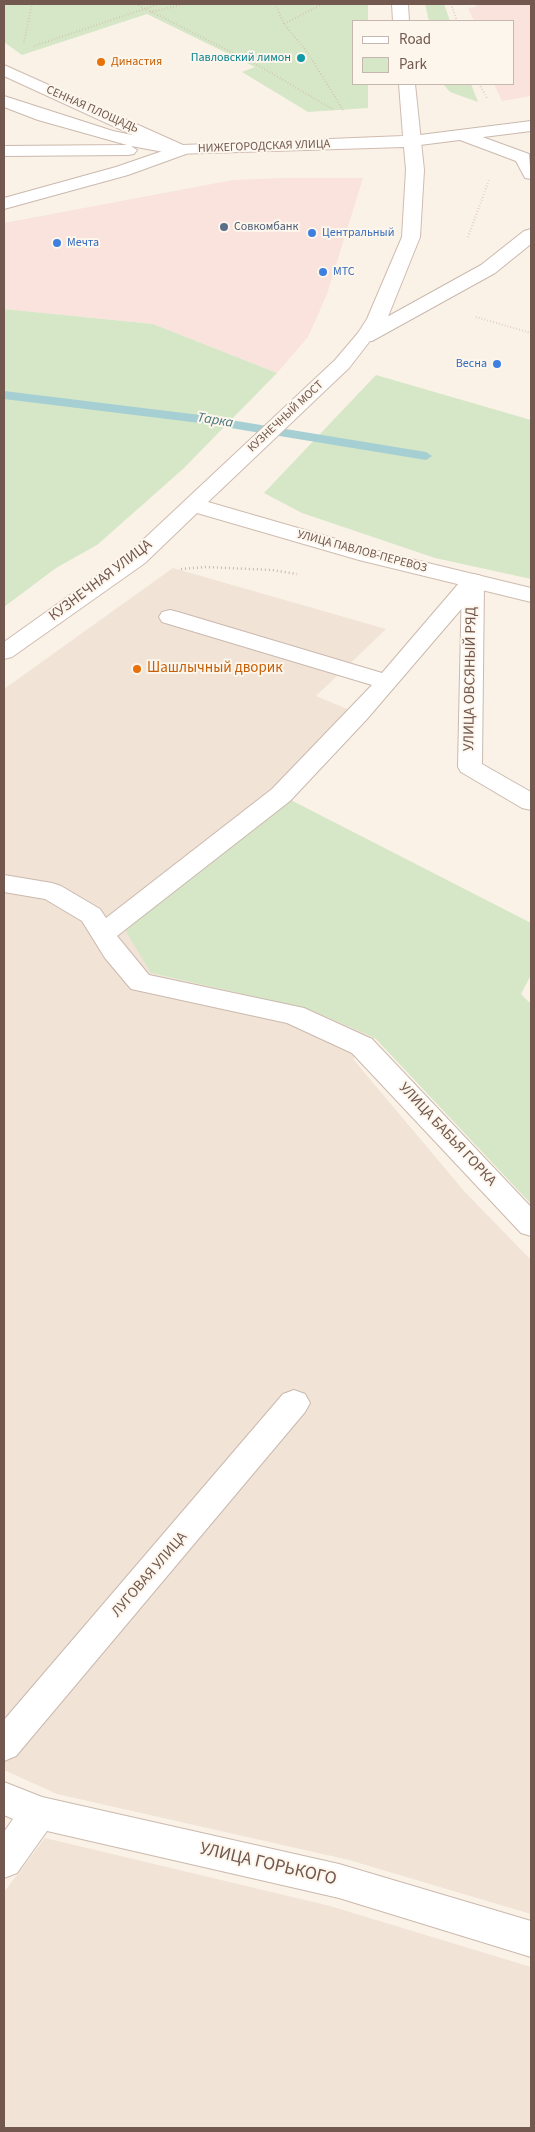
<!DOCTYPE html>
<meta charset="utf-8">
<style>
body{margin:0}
#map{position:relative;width:535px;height:2132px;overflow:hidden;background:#faf2e7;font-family:"Source Sans 3",sans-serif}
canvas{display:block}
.frame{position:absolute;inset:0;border:5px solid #72584e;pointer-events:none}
.legend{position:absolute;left:352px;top:20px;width:162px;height:65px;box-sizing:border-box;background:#fdf6ed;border:1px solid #c5b7ad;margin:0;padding:6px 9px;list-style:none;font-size:15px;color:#72584e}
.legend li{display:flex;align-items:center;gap:10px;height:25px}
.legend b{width:25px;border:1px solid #c5b7ad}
</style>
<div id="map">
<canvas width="535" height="2132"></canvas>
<div class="frame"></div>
<ul class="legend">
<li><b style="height:6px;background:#fff"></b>Road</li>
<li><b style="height:14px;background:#d6e7c7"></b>Park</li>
</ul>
</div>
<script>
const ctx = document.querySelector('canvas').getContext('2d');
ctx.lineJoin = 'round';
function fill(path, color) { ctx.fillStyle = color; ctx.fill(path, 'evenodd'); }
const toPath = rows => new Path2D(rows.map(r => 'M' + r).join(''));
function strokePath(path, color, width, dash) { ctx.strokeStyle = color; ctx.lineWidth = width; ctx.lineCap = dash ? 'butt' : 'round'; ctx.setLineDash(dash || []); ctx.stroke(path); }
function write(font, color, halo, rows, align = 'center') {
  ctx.font = font + ' "Source Sans 3",sans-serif'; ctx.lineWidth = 4; ctx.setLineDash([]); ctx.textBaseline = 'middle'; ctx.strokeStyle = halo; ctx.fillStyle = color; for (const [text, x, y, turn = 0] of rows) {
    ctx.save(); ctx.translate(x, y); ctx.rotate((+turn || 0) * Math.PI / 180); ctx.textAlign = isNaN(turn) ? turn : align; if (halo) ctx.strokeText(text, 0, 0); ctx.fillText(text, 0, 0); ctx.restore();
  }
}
fill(toPath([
 [173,568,386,629,316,696,359,714,151,973,308,1009,375,1038,353,1059,464,1191,531,1260,531,1914,349,1860,57,1794,4,1770,4,689],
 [45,1838,330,1906,531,1967,531,2128,4,2128,4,1892]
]), '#f1e3d6');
fill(toPath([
 [475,4,531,4,531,96,502,101,494,84,514,84,514,21,474,21,468,8,476,7],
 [282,178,363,178,327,294,308,337,277,373,153,324,4,309,4,223,233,180]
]), '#f9e3dc');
fill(toPath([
 [4,4,368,4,368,21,354,21,354,84,368,84,368,108,308,112,242,72,255,67,147,14,22,55,4,42],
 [425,4,444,4,450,21,429,21],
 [443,84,471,84,478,102,450,92],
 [4,309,153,324,277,373,183,469,97,545,56,568,4,607],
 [376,375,531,420,531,579,435,558,302,513,264,493],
 [281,795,531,923,531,975,521,994,531,1004,531,1204,375,1038,308,1009,151,973,119,920]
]), '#d6e7c7');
fill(toPath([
 [4,391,200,415,426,452,432,456,426,460,200,423,4,399,4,391]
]), '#a5cfd3');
const lane = toPath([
 [4,96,113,131,180,145,186,146,189,150,186,154,180,155,131,146,137,150,134,154,128,155,4,156,4,146,127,145,38,120,4,107,4,96],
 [466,131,529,154,531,179,525,178,516,161,460,140,457,136,460,132,466,131],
 [531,229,531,244,495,273,372,341,358,341,355,337,358,333,481,265,524,231,531,229],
 [473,574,481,576,484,581,481,586,367,719,290,801,117,936,149,975,304,1008,372,1039,376,1046,372,1053,362,1056,352,1053,287,1023,131,989,105,958,82,921,45,899,4,892,4,875,52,883,61,886,100,909,106,918,272,789,372,685,162,622,159,617,162,612,170,610,178,612,382,673,465,576,473,574]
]);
const street = toPath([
 [531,121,531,131,412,146,406,145,403,141,406,137,412,136,531,121],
 [180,145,186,146,189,150,186,154,128,175,4,209,4,198,116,167,180,145],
 [473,574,481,576,484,581,482,764,531,792,531,810,522,808,461,772,458,767,462,581,465,576,473,574],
 [362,1036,372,1039,531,1207,531,1236,521,1233,352,1053,348,1046,352,1039,362,1036],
 [294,1390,305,1394,310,1403,305,1412,16,1756,4,1761,4,1720,283,1394,294,1390],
 [4,1782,42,1797,339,1864,531,1921,531,1957,339,1898,47,1831,17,1873,4,1878,4,1832,13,1819,4,1815,4,1782]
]);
const secondary = toPath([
 [392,4,408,4,409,21,393,21,392,4],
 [4,65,183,145,403,136,399,84,415,84,424,170,420,237,387,319,349,368,208,502,374,550,531,588,531,602,359,560,197,513,145,563,12,657,4,659,4,642,129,553,335,360,358,333,367,319,402,237,406,170,404,147,174,154,4,76,4,65]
]);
strokePath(lane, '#cbb9ae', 2);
strokePath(street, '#cbb9ae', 2);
strokePath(secondary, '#d0bbaf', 2);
strokePath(toPath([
 [136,4,261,67,334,110],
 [275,4,284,24],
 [322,4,284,24,308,53,343,110],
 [451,4,457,21],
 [150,12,186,4],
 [24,42,32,4],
 [34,46,159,4],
 [479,84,487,98],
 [468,237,489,180],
 [476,317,531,333]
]), '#d2b3a5', 2, [0.5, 2.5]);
strokePath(toPath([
 [181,569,206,567,272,570,297,574]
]), '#d2b3a5', 2.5, [1, 3]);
fill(lane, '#fff');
fill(street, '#fff');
fill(secondary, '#fff');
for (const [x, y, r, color] of [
 [301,58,5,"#0f9aa8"],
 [101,62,5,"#e8710a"],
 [224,227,5,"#5c6f8a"],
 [312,233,5,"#3f7fe0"],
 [57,243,5,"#3f7fe0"],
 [323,272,5,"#3f7fe0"],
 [497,364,5,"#3f7fe0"],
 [137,669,5,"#e8710a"]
]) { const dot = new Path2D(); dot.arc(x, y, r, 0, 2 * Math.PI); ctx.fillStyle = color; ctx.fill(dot); strokePath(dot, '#fdf6ed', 2); }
write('12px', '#0d838f', '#fdf6ed', [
 ["Павловский лимон",291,58]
], 'right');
write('12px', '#c56008', '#fdf6ed', [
 ["Династия",111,62]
], 'left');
write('12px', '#72584e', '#fdf6ed', [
 ["СЕННАЯ ПЛОЩАДЬ",92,110,24],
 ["НИЖЕГОРОДСКАЯ УЛИЦА",264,147,-2],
 ["КУЗНЕЧНЫЙ МОСТ",286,417,-43],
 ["УЛИЦА ПАВЛОВ-ПЕРЕВОЗ",362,552,15]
]);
write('12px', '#4e5e75', '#fdf6ed', [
 ["Совкомбанк",234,227]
], 'left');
write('12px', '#366cbe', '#fdf6ed', [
 ["Центральный",322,233],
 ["Мечта",67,243],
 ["МТС",333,272],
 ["Весна",487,364,"right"]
], 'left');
write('italic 14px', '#47777c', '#fdf6ed', [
 ["Тарка",215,421,9]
]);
write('15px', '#72584e', '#fdf6ed', [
 ["КУЗНЕЧНАЯ УЛИЦА",101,581,-37],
 ["УЛИЦА ОВСЯНЫЙ РЯД",471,679,-89],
 ["УЛИЦА БАБЬЯ ГОРКА",447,1135,47],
 ["ЛУГОВАЯ УЛИЦА",150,1575,-49]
]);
write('15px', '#c56008', '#fdf6ed', [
 ["Шашлычный дворик",147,669]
], 'left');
write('18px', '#72584e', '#fdf6ed', [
 ["УЛИЦА ГОРЬКОГО",268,1865,13]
]);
</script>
